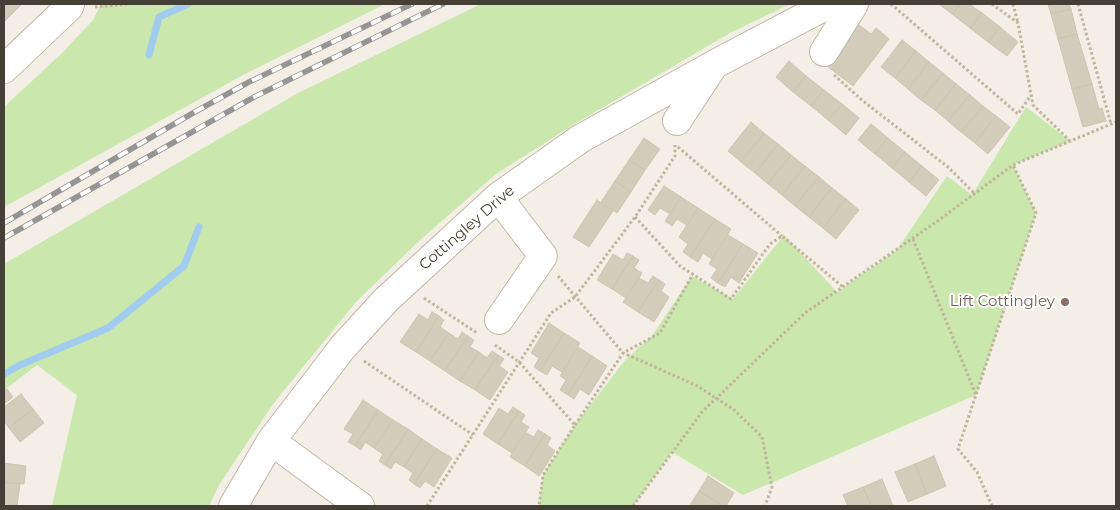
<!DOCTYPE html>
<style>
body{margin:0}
#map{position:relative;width:1120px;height:510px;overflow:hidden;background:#f3efe6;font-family:Montserrat,sans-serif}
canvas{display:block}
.frame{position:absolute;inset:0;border:5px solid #454035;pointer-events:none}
</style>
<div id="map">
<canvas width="1120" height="510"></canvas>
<div class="frame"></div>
</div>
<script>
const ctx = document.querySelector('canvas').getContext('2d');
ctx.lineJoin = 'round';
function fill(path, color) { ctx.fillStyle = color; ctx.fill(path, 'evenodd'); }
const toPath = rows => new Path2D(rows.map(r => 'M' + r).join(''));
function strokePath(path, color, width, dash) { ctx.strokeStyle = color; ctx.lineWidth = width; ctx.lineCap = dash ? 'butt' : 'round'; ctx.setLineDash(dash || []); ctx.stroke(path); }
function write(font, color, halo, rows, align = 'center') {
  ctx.font = font + ' Montserrat,sans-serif'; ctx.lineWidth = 4; ctx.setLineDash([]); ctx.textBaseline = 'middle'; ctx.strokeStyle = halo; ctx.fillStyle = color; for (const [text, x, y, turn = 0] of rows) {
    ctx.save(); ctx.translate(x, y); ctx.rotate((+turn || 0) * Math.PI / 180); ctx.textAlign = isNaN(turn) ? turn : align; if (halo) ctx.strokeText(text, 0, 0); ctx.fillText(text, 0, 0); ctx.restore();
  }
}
fill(toPath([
 [101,4,385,4,245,74,4,207,4,107,62,53,93,20],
 [481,4,790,4,730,33,573,125,496,174,420,240,356,302,273,404,219,485,209,506,52,506,77,395,37,365,4,390,4,264,298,93],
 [1026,107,1070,141,1013,165,1036,213,976,395,743,495,672,452,633,506,539,506,543,475,575,425,626,359,652,336,692,276,733,299,784,235,837,292,896,251,947,176,972,195]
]), '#cae7ae');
strokePath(toPath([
 [149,55,159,17,188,4],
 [4,374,20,365,108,328,184,266,199,227]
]), '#a2ccef', 7);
const building = toPath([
 [4,4,22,4,4,22,4,4],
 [939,4,960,4,952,14,939,4],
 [960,4,969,4,982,13,970,28,952,14,960,4],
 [1048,4,1069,4,1071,9,1051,14,1048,4],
 [1071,9,1077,34,1058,39,1051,14,1071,9],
 [982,13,1000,27,988,42,970,28,982,13],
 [854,21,871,34,876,28,889,39,853,86,823,63,854,21],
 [1000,27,1018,42,1007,56,988,42,1000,27],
 [1077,34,1092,84,1072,89,1058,39,1077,34],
 [902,40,916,51,895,78,881,67,902,40],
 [916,51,929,62,908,89,895,78,916,51],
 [789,61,806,76,793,92,776,77,789,61],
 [929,62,943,73,921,100,908,89,929,62],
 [943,73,956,84,935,110,921,100,943,73],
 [806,76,824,90,811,106,793,92,806,76],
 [956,84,970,95,948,121,935,110,956,84],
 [1092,84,1099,109,1102,108,1106,121,1083,127,1072,89,1092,84],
 [824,90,842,104,828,120,811,106,824,90],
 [970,95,983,106,961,132,948,121,970,95],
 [842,104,859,118,846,135,828,120,842,104],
 [983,106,996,116,975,143,961,132,983,106],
 [996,116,1010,127,988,154,975,143,996,116],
 [751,122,764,133,741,162,728,151,751,122],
 [871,124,888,138,875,154,858,140,871,124],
 [764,133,778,144,755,173,741,162,764,133],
 [644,138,660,149,645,170,629,160,644,138],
 [888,138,905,152,892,168,875,154,888,138],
 [778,144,791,155,768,184,755,173,778,144],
 [905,152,922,166,909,182,892,168,905,152],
 [791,155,805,166,782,195,768,184,791,155],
 [629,160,645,170,631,192,615,181,629,160],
 [805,166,819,177,795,206,782,195,805,166],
 [922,166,939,180,926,196,909,182,922,166],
 [819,177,832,188,809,217,795,206,819,177],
 [615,181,631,192,617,213,601,202,615,181],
 [664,186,681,197,670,214,660,208,655,215,648,210,664,186],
 [832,188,846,199,823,228,809,217,832,188],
 [681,197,698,208,687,225,677,219,672,226,665,221,681,197],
 [846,199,859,210,836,239,823,228,846,199],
 [597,200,613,211,589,247,573,237,597,200],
 [698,208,715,219,690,257,683,252,688,244,679,237,698,208],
 [715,219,731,229,712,259,703,253,698,262,690,257,715,219],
 [728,235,743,244,718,283,711,278,717,269,709,264,728,235],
 [743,244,758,253,739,283,731,277,725,287,718,283,743,244],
 [627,253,633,256,612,289,597,280,613,254,623,260,627,253],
 [633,256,639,260,634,268,642,273,626,298,612,289,633,256],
 [653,276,659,280,638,312,623,302,639,278,648,283,653,276],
 [659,280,665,284,661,291,669,297,654,322,638,312,659,280],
 [432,312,439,316,416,352,400,342,419,314,428,320,432,312],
 [439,316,444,320,440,327,449,333,430,361,416,352,439,316],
 [549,323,564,333,540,371,534,367,539,358,531,353,549,323],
 [462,332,468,336,445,371,430,361,449,333,458,339,462,332],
 [564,333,580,343,562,372,552,366,547,375,540,371,564,333],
 [468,336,474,340,470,347,479,352,460,381,445,371,468,336],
 [578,347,592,356,568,395,560,390,566,380,560,376,578,347],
 [492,351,498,355,475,390,460,381,479,352,487,358,492,351],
 [498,355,504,359,499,366,508,372,490,400,475,390,498,355],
 [592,356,607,366,589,395,580,389,574,399,568,395,592,356],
 [7,389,13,397,4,404,4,391,7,389],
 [21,394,33,409,9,428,4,421,4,407,21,394],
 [363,400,378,410,355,446,348,442,353,434,344,429,363,400],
 [513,407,519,411,498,444,483,434,499,408,508,414,513,407],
 [33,409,44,423,20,442,9,428,33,409],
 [378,410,393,420,374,448,365,442,361,450,355,446,378,410],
 [519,411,525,415,521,422,529,427,512,453,498,444,519,411],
 [393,420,408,429,385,465,379,461,383,454,374,448,393,420],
 [408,429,422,439,404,467,395,462,391,469,385,465,408,429],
 [538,430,545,434,525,466,510,457,525,432,534,437,538,430],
 [545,434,551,438,547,445,555,451,539,476,525,466,545,434],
 [422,439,437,449,414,484,409,480,413,473,404,467,422,439],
 [437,449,452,458,434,487,425,481,420,488,414,484,437,449],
 [934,456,946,486,927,494,915,464,934,456],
 [4,463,26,466,24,484,4,482,4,463],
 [915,464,927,494,908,502,895,472,915,464],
 [708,476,734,493,726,506,723,506,699,491,708,476],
 [882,479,893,506,871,506,863,487,882,479],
 [4,482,20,484,17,505,4,504,4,482],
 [863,487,871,506,848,506,843,495,863,487],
 [699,491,723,506,692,506,690,505,699,491]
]);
fill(building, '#d4ccbb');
strokePath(building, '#cfc4ae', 1);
const minor = toPath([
 [824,52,854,4],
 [4,69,69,7,70,4],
 [677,121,712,68],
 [498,197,543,256,499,320],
 [271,441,360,506],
 [233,506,271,441,343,347,386,300,498,197,580,139,715,64,829,4]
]);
strokePath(minor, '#beb8a8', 30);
strokePath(toPath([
 [891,4,1018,114,1031,95],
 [992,4,1018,23,1033,105,1070,141],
 [1013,4,1018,23],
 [1078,4,1111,124],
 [95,7,128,4],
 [834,75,863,101,948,167,975,194],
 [678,147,782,236],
 [635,217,680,266,731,299,770,244,782,236,843,287],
 [913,239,976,395],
 [558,276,623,353,696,385,733,409,762,437,772,487,765,506],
 [424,298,477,333],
 [495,345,519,362,575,425,543,475,539,506],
 [364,361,473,435],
 [575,425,623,353,660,333,693,274],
 [427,506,551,313,575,297,635,217,675,156,675,145],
 [633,506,702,412,805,313,939,220,1013,165,1116,122],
 [992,506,977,472,958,449,1036,213,1013,165]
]), '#c0b49a', 3, [2.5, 2.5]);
strokePath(minor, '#fff', 28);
const rail = toPath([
 [4,223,193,113,249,82,412,4],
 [4,238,256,96,443,4]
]);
strokePath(rail, '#959595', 5.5);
strokePath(rail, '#fff', 4, [11]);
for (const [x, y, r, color] of [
 [1065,302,5,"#8d6e63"]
]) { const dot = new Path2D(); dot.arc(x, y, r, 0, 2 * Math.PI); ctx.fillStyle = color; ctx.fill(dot); strokePath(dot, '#fff', 2); }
write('15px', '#454035', '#fff', [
 ["Cottingley Drive",467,228,-41]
]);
write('15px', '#785e54', '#fff', [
 ["Lift Cottingley",1055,302]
], 'right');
</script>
